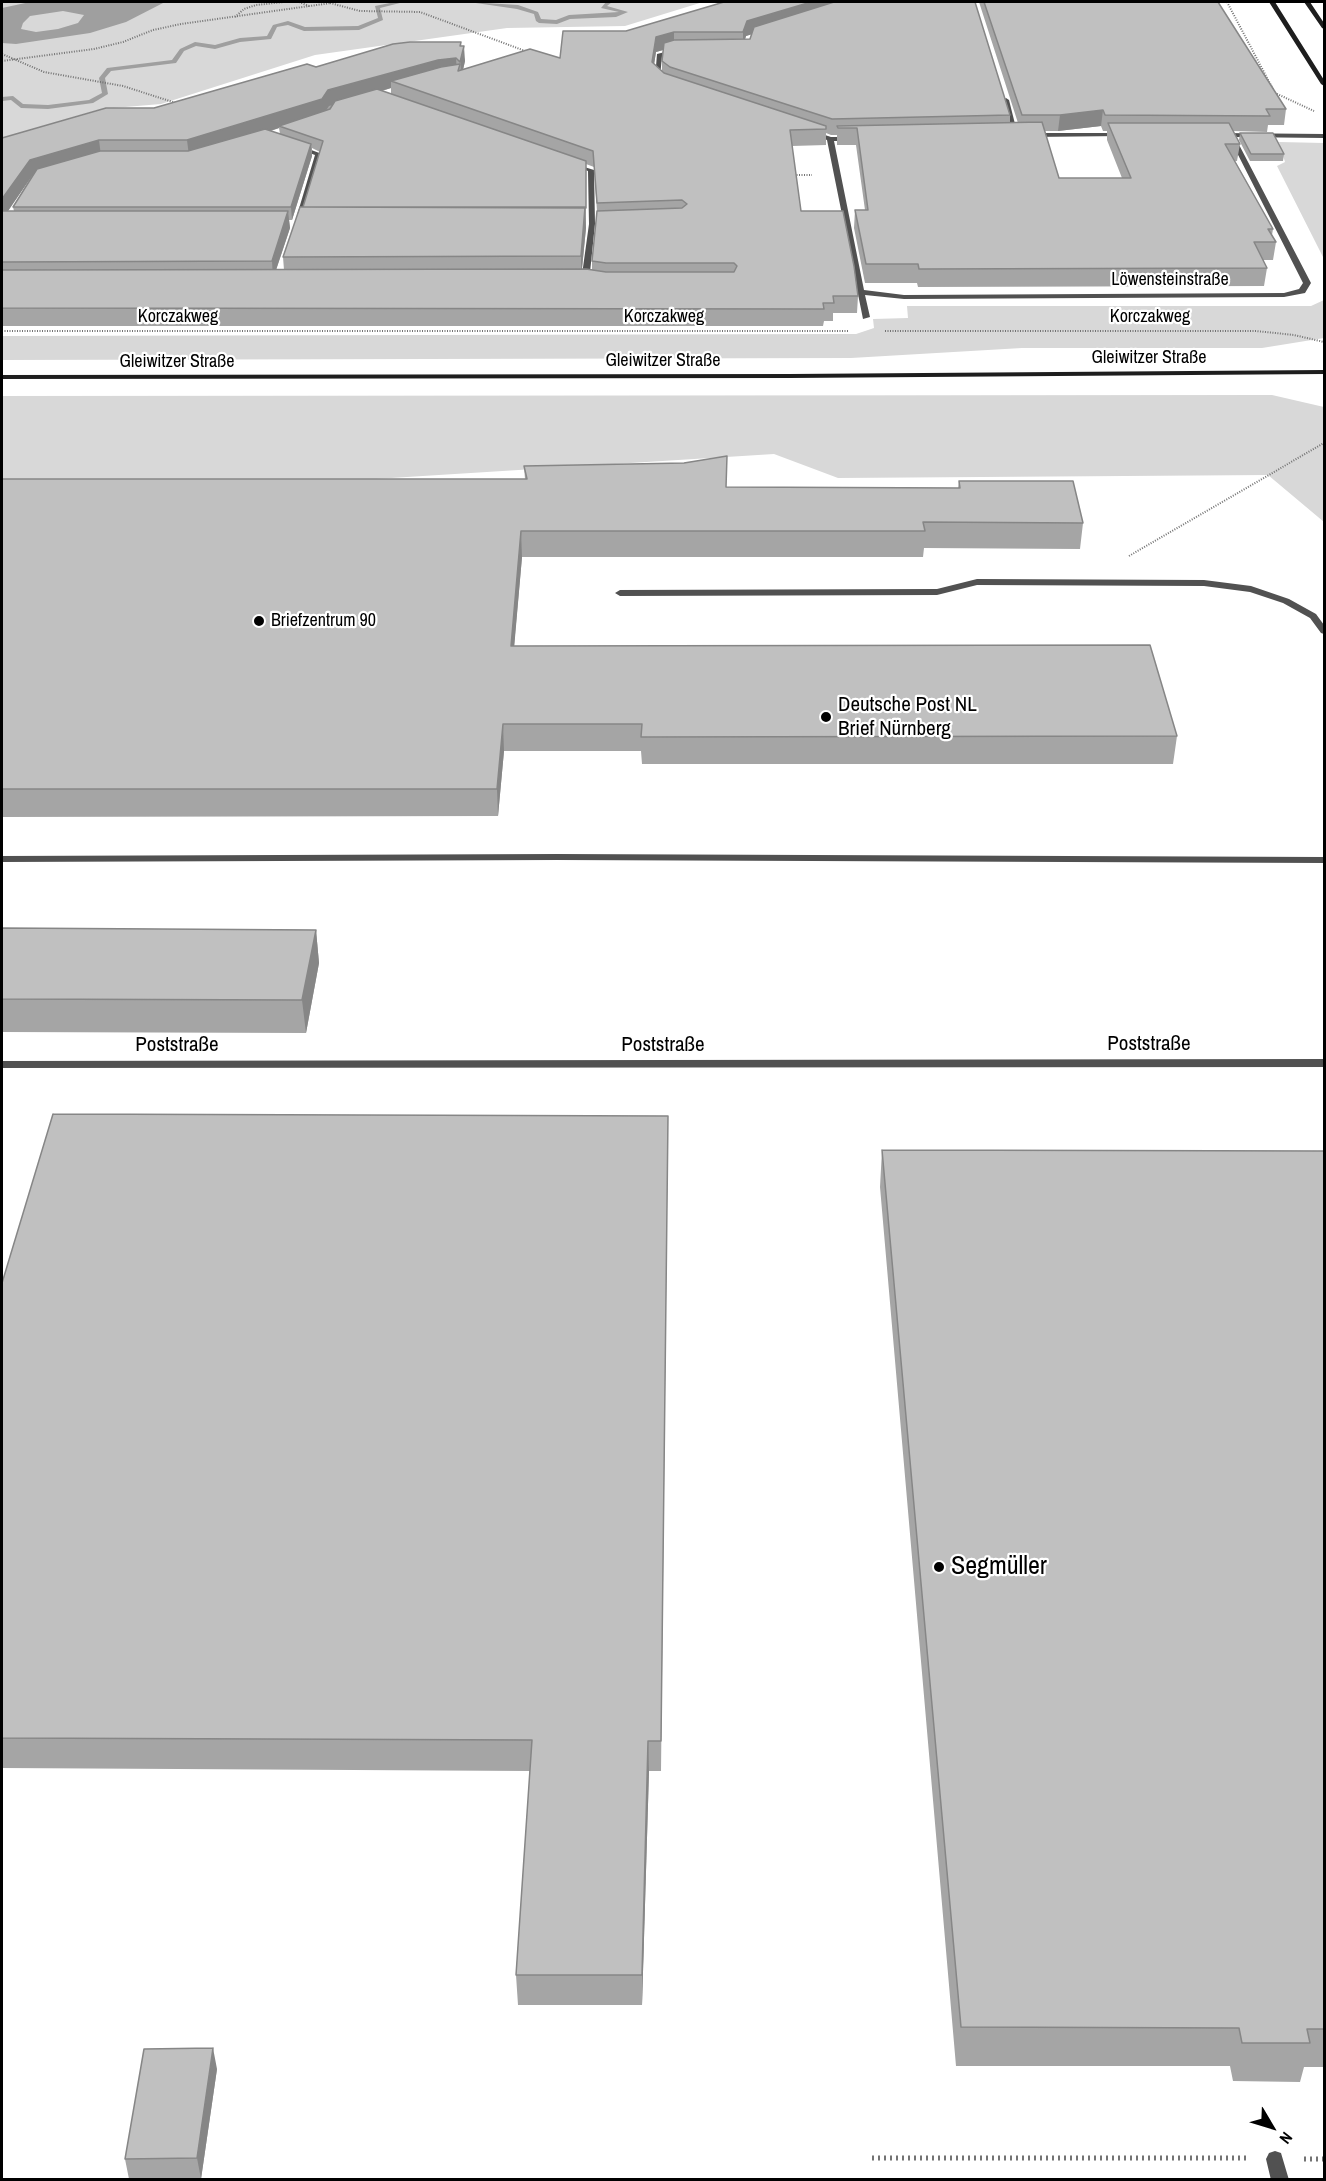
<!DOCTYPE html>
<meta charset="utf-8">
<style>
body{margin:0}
#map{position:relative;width:1326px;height:2181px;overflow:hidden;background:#fff;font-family:"Archivo Narrow",sans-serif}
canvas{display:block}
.frame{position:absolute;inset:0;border:3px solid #000;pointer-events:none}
.north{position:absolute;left:1242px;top:2097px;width:60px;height:60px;-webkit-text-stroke:4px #fff;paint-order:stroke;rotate:128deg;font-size:16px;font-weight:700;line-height:24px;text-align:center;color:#000}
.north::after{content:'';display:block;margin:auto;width:21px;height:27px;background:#000;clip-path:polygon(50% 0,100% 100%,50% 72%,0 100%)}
</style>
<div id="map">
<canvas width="1326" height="2181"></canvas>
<div class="frame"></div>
<div class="north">N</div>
</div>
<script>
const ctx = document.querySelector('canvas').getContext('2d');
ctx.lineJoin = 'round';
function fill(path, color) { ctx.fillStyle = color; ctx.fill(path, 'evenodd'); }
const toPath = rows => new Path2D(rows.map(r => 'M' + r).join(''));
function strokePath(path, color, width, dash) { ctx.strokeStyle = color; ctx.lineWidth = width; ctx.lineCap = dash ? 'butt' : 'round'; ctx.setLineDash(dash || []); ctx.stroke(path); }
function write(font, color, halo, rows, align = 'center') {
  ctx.font = font + ' "Archivo Narrow",sans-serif'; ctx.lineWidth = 4.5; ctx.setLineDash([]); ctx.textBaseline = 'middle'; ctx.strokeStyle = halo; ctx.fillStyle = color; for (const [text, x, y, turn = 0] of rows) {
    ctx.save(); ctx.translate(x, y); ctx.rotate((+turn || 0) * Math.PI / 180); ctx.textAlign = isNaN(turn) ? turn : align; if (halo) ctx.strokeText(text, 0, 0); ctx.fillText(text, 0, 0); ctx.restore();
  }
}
fill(toPath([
 [2,2,703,2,625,26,507,28,315,55,161,104,101,109,2,138],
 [1279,142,1324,143,1324,259,1277,166,1285,162],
 [1324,300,1324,338,1262,348,1022,348,851,358,2,360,2,336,856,334,874,328,873,319,908,318,907,306,1311,306],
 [1272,395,1324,407,1324,522,1268,475,838,478,774,454,359,480,2,481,2,396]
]), '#d8d8d8');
fill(toPath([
 [30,2,165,2,126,22,90,33,16,44,2,43,2,8],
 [63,11,84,15,78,23,58,29,36,32,21,29,23,23,30,16]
]), '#9f9f9f');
fill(toPath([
 [395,2,404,2,380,8,383,20,359,30,304,31,288,25,277,27,271,39,240,42,215,49,196,46,184,51,176,63,111,71,105,78,108,94,93,103,48,109,21,108,11,100,2,101,2,97,13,96,23,104,48,105,89,100,102,93,99,78,107,68,172,60,180,49,195,42,215,45,240,38,267,36,273,25,288,21,305,27,358,26,378,18,375,6,395,2],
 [469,2,518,5,538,12,541,19,556,20,569,15,619,12,601,8,606,2,612,2,607,6,628,12,616,17,570,19,557,24,539,23,536,21,534,14,517,9,469,2]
]), '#9f9f9f');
strokePath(toPath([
 [299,2,309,6],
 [1227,2,1275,93,1314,111],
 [330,3,360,11,420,12,528,52],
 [235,17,244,9,256,5,284,2],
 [2,54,44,72,123,86,179,104],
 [2,61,94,49,123,42,153,30,181,24,331,3],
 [794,175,812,175],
 [2,331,848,331],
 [885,331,1256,331,1294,335,1324,342],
 [1129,556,1324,443]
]), '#737373', 2, [1, 1.5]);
strokePath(toPath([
 [872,2158,1246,2158],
 [1304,2159,1324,2159]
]), '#737373', 5, [2, 4]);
fill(toPath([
 [977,579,1204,580,1251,586,1289,599,1316,614,1324,625,1324,634,1321,633,1310,618,1283,603,1250,592,1204,586,977,585,937,595,620,596,615,593,620,590,937,589,977,579],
 [557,854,1324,857,1324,863,557,860,2,862,2,856,557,854],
 [1275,2151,1281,2153,1289,2180,1271,2180,1266,2159,1269,2153,1275,2151]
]), '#515151');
fill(toPath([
 [677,49,679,52,662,56,660,77,664,80,661,82,655,79,657,54,677,49],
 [1006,98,1009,100,1018,136,1013,135,1003,100,1006,98],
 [813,131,831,137,851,137,854,139,851,141,834,141,864,290,904,295,1284,293,1299,289,1303,283,1229,137,1217,135,1220,133,1324,134,1324,138,1235,137,1311,283,1305,293,1284,297,904,299,865,295,870,317,863,319,827,140,811,134,810,133,813,131],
 [1121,133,1123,134,1123,136,1031,137,1028,135,1031,133,1121,133],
 [298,145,322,154,301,222,298,224,295,222,315,155,296,148,295,147,298,145],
 [568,162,594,170,595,224,589,282,585,284,581,282,589,224,588,171,568,164,568,162],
 [1324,1059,1324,1067,2,1068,2,1061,1324,1059]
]), '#515151');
fill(toPath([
 [1269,2,1275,2,1324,80,1324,86,1321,84,1269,2],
 [1304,2,1310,2,1324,23,1324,29,1322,28,1304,2],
 [1324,370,1324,374,790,378,2,379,2,375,790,374,1324,370]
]), '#1e1e1e');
fill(toPath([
 [724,2,1010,115,1010,123,1018,123,979,2,1219,2,1219,4,1286,109,1284,125,1268,125,1267,132,1233,131,1240,144,1237,161,1235,161,1273,229,1272,235,1276,242,1273,260,1263,260,1267,268,1264,286,918,287,917,283,865,283,854,228,855,210,865,210,856,145,837,145,837,135,831,135,826,133,826,145,792,146,801,211,858,296,857,313,833,313,833,321,824,321,823,326,2,326,2,138,154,108,316,67,461,46,465,61,463,70,560,58,626,31],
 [752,34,750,39,745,39,746,36],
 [663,50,662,61,662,71,654,64,656,52],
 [391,88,391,94,382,91],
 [1101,126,1103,131,1107,131,1107,140,1122,178,1059,178,1044,131,1058,131],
 [279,128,280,134,271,131],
 [312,148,320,152,303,207,283,257,284,270,276,270,290,228,289,220,292,220,312,156],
 [586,164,594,167,597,212,592,261,592,270,582,269,586,228],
 [31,177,13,207,14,211,7,211],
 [1240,133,1284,154,1283,161,1250,161,1239,140],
 [524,466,726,487,958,488,959,481,1083,523,1080,549,924,548,923,557,522,557,514,646,1177,736,1173,764,642,764,641,751,504,751,498,816,2,817,2,479,525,479],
 [2,928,316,930,319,963,306,1033,2,1032],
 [668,1116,661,1771,649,1771,642,2005,518,2005,516,1975,530,1771,2,1768,2,1283],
 [882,1150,1324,1151,1324,2067,1304,2067,1300,2082,1233,2081,1230,2066,956,2066,880,1187],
 [217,2069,201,2179,129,2179,125,2159]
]), '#a5a5a5');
fill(toPath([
 [811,2,858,2,746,36,743,47,743,32,747,21],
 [674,32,674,47,656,52,652,78,652,62,656,37],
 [461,42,462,57,464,46,465,61,461,78,460,46],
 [456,58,457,73,391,81,391,88,329,106,323,115,279,126,279,128,189,156,187,140,328,90,438,60],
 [1103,110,1101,126,1058,131,1060,115],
 [99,140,101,156,32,176,2,220,2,199,30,160],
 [311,144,312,156,292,220,291,207],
 [585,207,586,228,581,278,581,256],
 [288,211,290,228,273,279,272,261],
 [521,531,522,557,512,672,511,646],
 [503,724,504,751,498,816,497,789],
 [316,930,319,963,306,1033,302,1000],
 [648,1741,649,1771,642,2005,642,1975],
 [213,2048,217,2069,201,2179,197,2158]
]), '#868686');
const building = toPath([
 [724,2,811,2,747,21,743,32,674,32,656,37,652,62,664,73,826,126,826,129,790,130,801,211,843,211,854,266,858,296,833,296,834,303,823,303,824,309,2,308,2,270,586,269,606,272,734,272,737,266,734,263,606,263,592,261,597,211,682,208,687,204,682,200,597,203,593,151,391,81,441,67,460,64,458,71,530,49,560,58,563,31,626,31,724,2],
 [834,2,975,2,1010,115,832,119,670,67,662,61,664,43,674,40,750,39,754,27,834,2],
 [984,2,1218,2,1286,109,1266,109,1270,116,1105,115,1103,110,1060,115,1022,115,984,2],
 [410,42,461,42,460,46,464,46,460,62,456,58,438,60,328,90,322,99,187,140,99,140,30,160,2,199,2,138,106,108,154,108,307,64,316,67,393,44,410,42],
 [377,89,586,161,586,208,303,207,323,141,279,126,330,109,335,101,377,89],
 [1042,122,1059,178,1131,178,1108,123,1229,123,1240,144,1225,144,1273,229,1268,229,1276,242,1254,242,1267,268,919,269,918,264,866,264,855,210,868,210,857,128,838,128,837,126,1042,122],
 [265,129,311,144,291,207,13,207,37,169,100,151,188,151,265,129],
 [1240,133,1273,133,1284,154,1251,154,1240,133],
 [300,207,585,207,581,256,283,257,300,207],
 [2,211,288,211,272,261,2,262,2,211],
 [727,456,726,487,960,488,959,481,1073,481,1083,523,923,522,925,531,521,531,511,646,1150,645,1177,736,641,737,642,724,503,724,497,789,2,789,2,479,527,479,524,466,684,463,727,456],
 [2,928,316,930,302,1000,2,999,2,928],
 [53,1114,668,1116,661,1741,648,1741,642,1975,516,1975,532,1740,2,1738,2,1283,53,1114],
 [882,1150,1324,1151,1324,2029,1307,2029,1310,2043,1242,2043,1239,2028,961,2027,882,1150],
 [213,2048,197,2158,125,2159,144,2049,213,2048]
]);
fill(building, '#c0c0c0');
strokePath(building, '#868686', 1.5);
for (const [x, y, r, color] of [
 [259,621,6,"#000"],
 [826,717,6,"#000"],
 [939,1567,6,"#000"]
]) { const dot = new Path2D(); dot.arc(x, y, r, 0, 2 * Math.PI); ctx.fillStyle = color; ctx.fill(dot); strokePath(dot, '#fff', 2); }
write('18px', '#000', '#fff', [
 ["Löwensteinstraße",1170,280],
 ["Korczakweg",178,317],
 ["Korczakweg",664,317],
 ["Korczakweg",1150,317],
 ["Gleiwitzer Straße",1149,358],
 ["Gleiwitzer Straße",663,361],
 ["Gleiwitzer Straße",177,362]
]);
write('18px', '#000', '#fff', [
 ["Briefzentrum 90",271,621]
], 'left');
write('21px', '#000', '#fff', [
 ["Deutsche Post NL",838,705],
 ["Brief Nürnberg",838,729]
], 'left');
write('21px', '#000', '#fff', [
 ["Poststraße",1149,1044],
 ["Poststraße",177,1045],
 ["Poststraße",663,1045]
]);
write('26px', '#000', '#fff', [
 ["Segmüller",951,1567]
], 'left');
</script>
